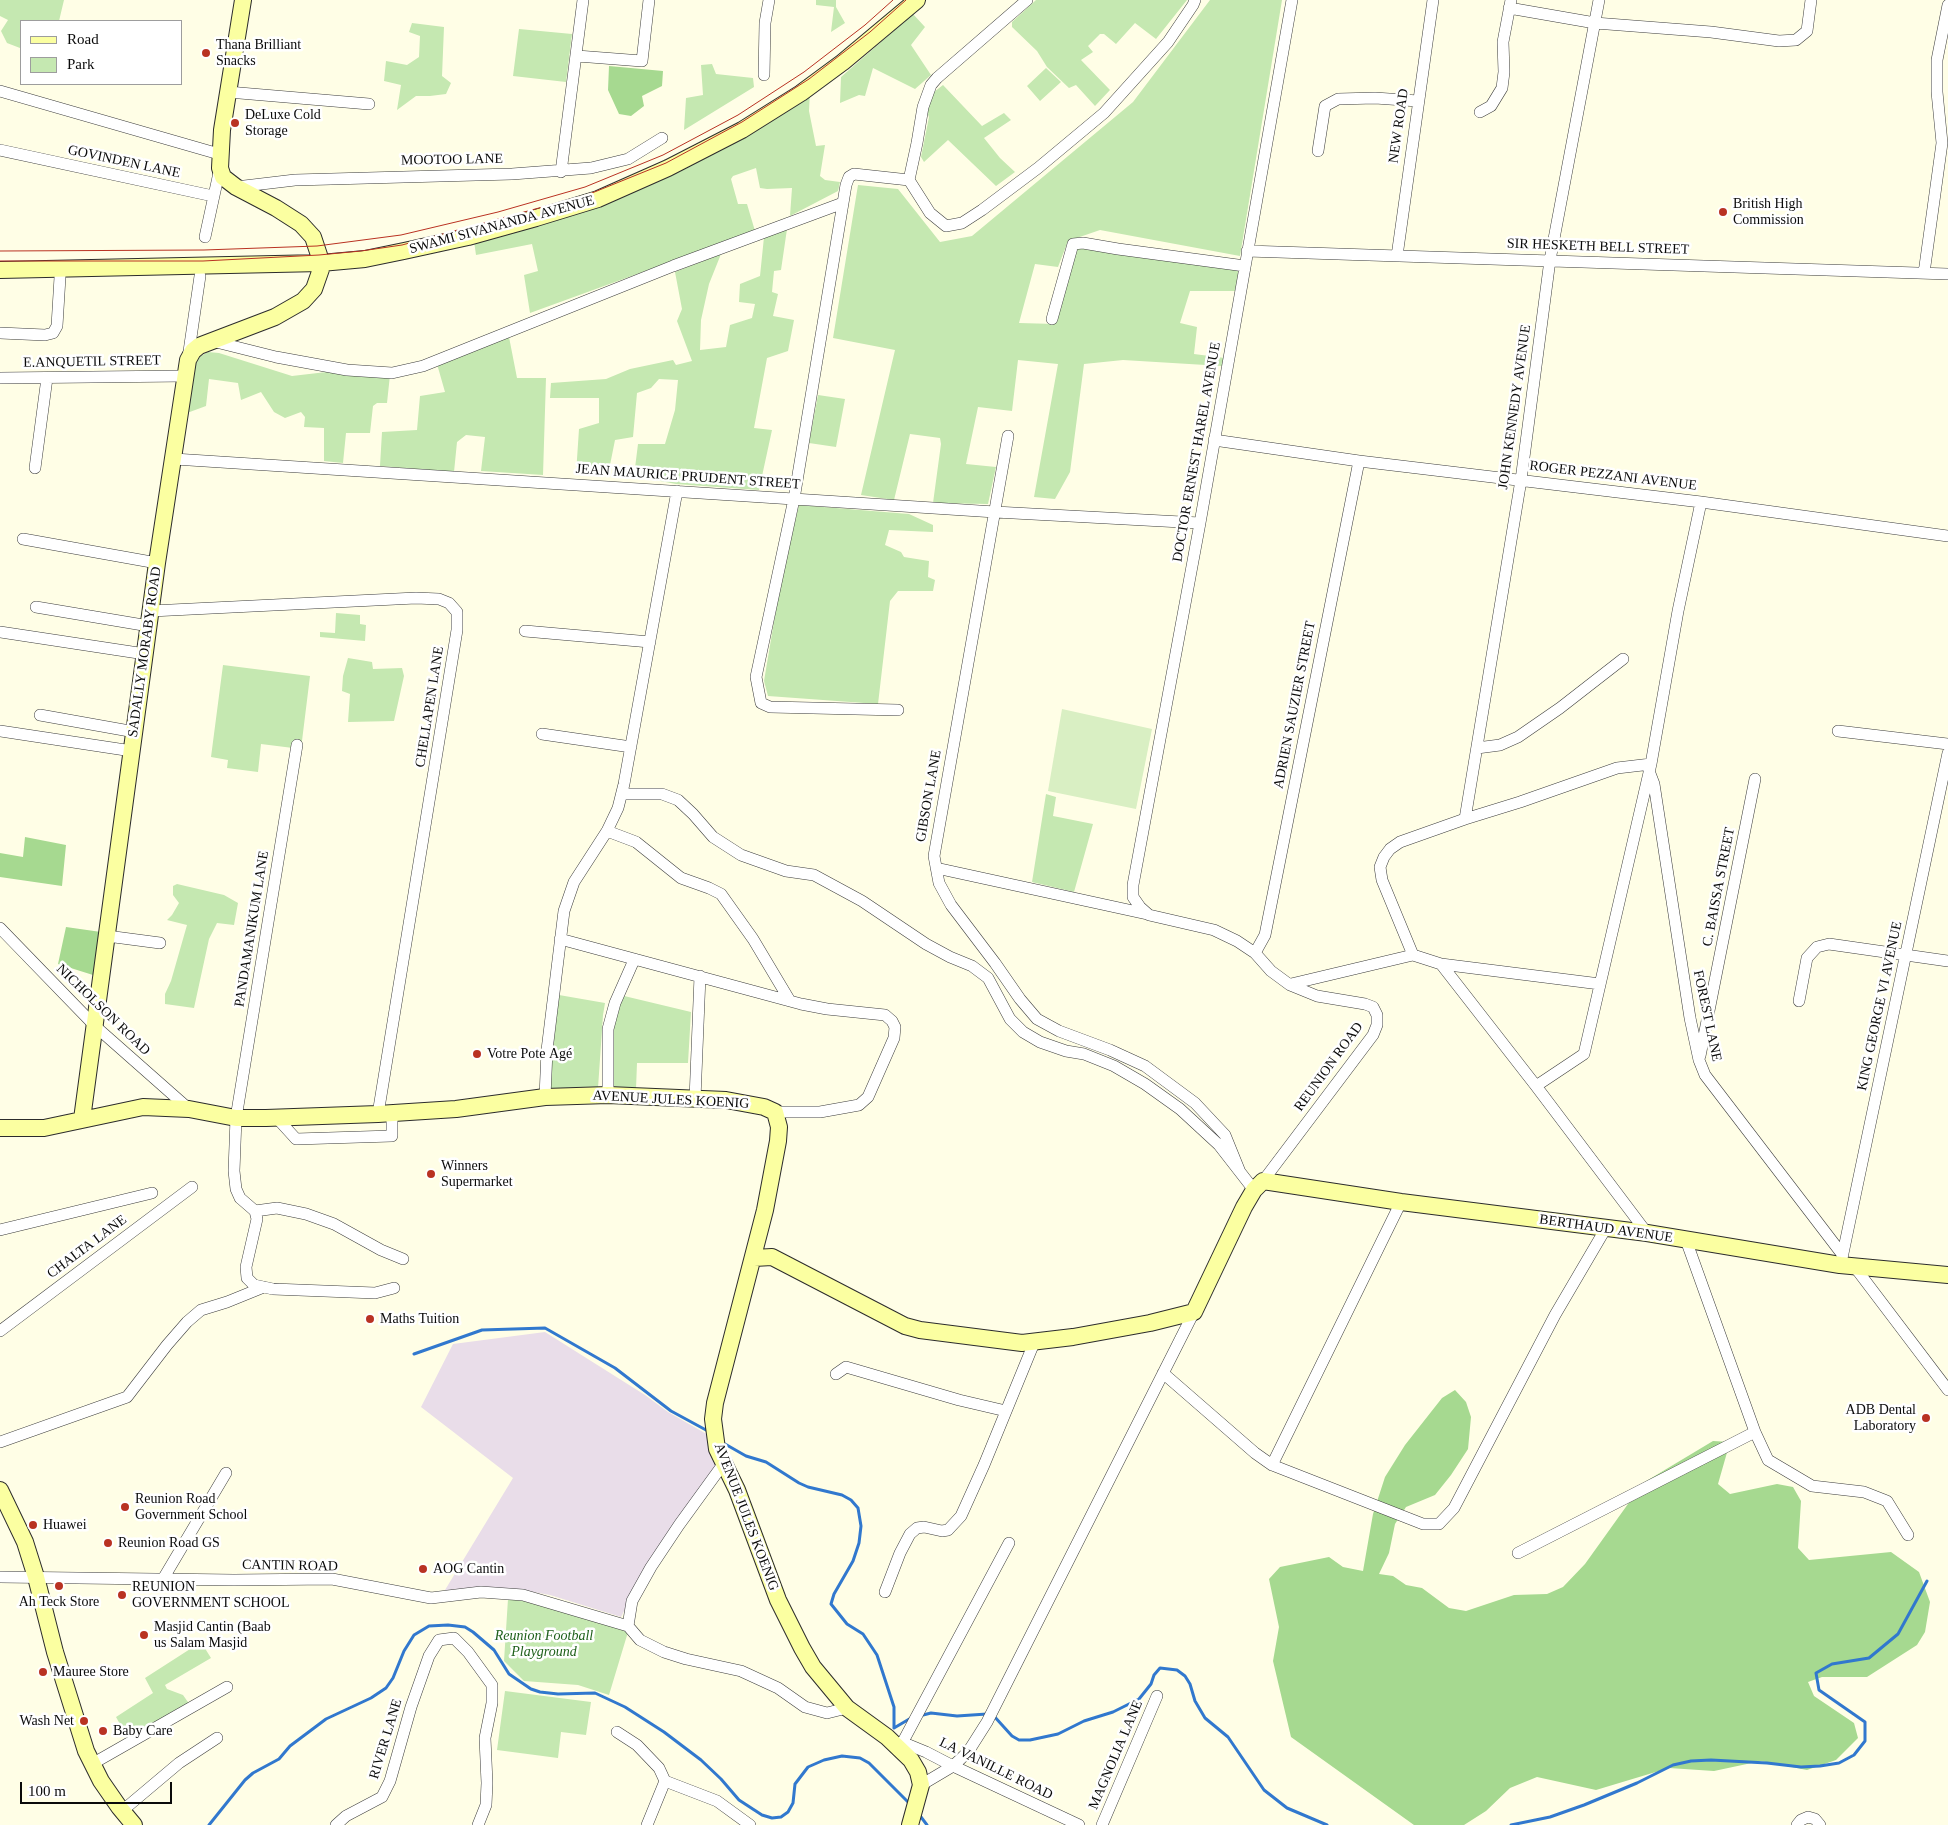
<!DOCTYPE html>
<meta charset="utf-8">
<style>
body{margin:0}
#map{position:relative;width:1948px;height:1825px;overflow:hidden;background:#fffee6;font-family:"Times New Roman",serif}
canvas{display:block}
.legend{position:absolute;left:20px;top:20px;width:162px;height:65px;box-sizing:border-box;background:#fff;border:1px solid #9d9d9d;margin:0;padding:6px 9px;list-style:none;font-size:15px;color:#0a0a0a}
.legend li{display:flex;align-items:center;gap:10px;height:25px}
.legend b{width:25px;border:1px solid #9d9d9d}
.scale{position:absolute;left:20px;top:1782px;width:152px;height:22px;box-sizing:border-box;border:2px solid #0a0a0a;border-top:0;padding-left:6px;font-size:15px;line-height:18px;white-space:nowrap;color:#0a0a0a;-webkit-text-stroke:4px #fff;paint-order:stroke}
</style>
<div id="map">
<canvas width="1948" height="1825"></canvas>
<ul class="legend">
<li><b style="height:6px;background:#fbffa1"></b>Road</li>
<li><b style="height:14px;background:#c5e8b1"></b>Park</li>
</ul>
<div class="scale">100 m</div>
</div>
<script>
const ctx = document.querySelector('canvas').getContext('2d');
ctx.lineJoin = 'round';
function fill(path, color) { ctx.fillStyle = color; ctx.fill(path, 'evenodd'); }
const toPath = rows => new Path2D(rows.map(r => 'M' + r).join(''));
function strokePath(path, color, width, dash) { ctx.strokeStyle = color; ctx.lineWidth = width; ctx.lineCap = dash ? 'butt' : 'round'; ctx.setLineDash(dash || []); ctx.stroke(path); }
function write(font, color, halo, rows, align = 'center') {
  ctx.font = font + ' "Times New Roman",serif'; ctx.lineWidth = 5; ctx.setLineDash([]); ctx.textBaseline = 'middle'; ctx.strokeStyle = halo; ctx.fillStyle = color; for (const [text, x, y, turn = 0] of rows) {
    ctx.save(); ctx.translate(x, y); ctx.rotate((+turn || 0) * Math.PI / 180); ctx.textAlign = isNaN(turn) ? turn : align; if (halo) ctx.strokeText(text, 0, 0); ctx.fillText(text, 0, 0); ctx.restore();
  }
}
fill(toPath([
 [545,1332,645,1395,668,1412,710,1436,719,1462,652,1556,621,1617,550,1595,522,1590,445,1590,513,1478,421,1407,453,1344]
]), '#e9dde9');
fill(toPath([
 [0,0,64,0,59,21,21,21,21,48,20,48,7,43,1,31,8,20,0,16],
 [816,0,836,0,836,7,845,23,831,32,834,7,816,5],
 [1036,0,1187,0,1156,39,1135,23,1116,44,1104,34,1100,34,1088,46,1093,52,1081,60,1110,90,1095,106,1076,85,1069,88,1047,67,1037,51,1012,27,1012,22],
 [1210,0,1282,0,1240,256,1100,230,1068,241,1058,267,1035,264,1019,323,1055,324,1077,248,1240,268,1235,291,1190,291,1180,323,1197,327,1194,354,1225,358,1222,366,1123,360,1084,364,1070,472,1055,499,1034,497,1058,364,1018,360,1012,411,978,407,966,464,996,467,988,504,933,503,941,444,940,438,910,434,894,500,861,495,895,350,833,338,858,185,898,189,940,242,972,236,1133,102],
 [913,14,925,27,911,45,931,75,915,89,873,68,865,96,859,95,840,103,841,77],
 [412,23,444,27,442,76,451,83,446,94,430,96,416,96,397,110,401,85,384,81,386,61,407,65,419,57,420,36,409,32],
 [519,29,572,34,566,82,513,76],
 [712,64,716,74,753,78,754,87,684,130,686,98,703,95,701,65],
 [1046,68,1061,82,1040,101,1027,86],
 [943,85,982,126,1004,113,1011,120,984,138,1000,158,1015,172,996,186,948,140,924,162,921,157,929,117,926,110,934,92],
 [810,91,809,111,816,146,825,145,820,176,825,180,840,182,838,191,790,216,792,188,767,189,760,188,756,168,733,176,731,179,738,204,747,204,755,231,530,313,524,275,538,271,532,244,476,255,474,241,581,208],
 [787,229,781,270,774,271,772,292,778,294,773,316,794,320,788,351,767,358,754,428,772,430,759,490,676,484,634,476,638,444,665,444,675,410,678,380,659,379,651,388,637,393,633,437,615,440,608,475,576,474,579,429,599,423,599,398,550,398,551,383,606,379,630,369,673,360,676,365,692,361,677,321,682,309,675,272,721,254,709,284,701,320,700,350,726,347,730,325,752,318,755,304,739,302,740,284,760,276,764,237],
 [509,337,517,378,546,378,543,475,481,471,485,437,466,435,457,442,454,472,380,466,382,432,417,430,420,396,445,392,437,364],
 [208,352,219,353,292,376,335,371,390,375,387,403,377,403,373,406,370,433,346,433,343,463,324,461,324,428,304,427,305,417,301,412,285,418,274,412,261,392,241,400,238,383,209,379,206,406,187,413,193,369,199,357],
 [818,395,845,399,836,447,809,443],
 [799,505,909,514,933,525,933,532,889,530,885,545,901,552,904,557,929,561,928,577,935,580,933,591,898,591,890,601,878,704,768,696,764,681,781,580],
 [336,613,360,615,360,624,366,625,365,641,320,637,320,632,335,633],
 [348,658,372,662,373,669,402,668,404,676,394,721,348,722,350,694,342,691,343,676],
 [223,665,310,676,301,749,261,744,258,772,227,768,228,760,211,757],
 [1046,794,1056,797,1053,816,1093,824,1074,892,1032,882],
 [177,884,224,895,238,903,234,925,217,923,209,939,194,1008,165,1004,165,994,171,981,187,925,167,920,172,915,179,903,173,895,173,886],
 [559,995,605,1003,603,1015,598,1088,548,1092],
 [620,995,691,1012,688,1063,637,1063,636,1089,611,1089,612,1025],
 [508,1599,522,1599,617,1624,628,1632,609,1695,578,1685,524,1681,504,1661],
 [201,1642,211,1658,165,1685,167,1689,183,1695,190,1705,130,1742,116,1717,153,1693,145,1678],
 [505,1691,591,1702,586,1735,561,1732,558,1758,497,1750]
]), '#c5e8b1');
fill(toPath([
 [609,66,663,71,662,86,642,96,644,106,631,116,619,114,608,90],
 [25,837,66,845,62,886,0,877,0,853,23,857],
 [66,927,101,932,93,975,58,964],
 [1455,1390,1466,1402,1471,1417,1468,1449,1451,1475,1435,1495,1406,1507,1395,1524,1389,1553,1379,1574,1393,1576,1406,1585,1422,1588,1449,1608,1466,1611,1514,1595,1547,1594,1563,1587,1585,1564,1643,1483,1713,1441,1730,1442,1718,1484,1730,1494,1777,1484,1793,1487,1801,1501,1798,1548,1809,1560,1891,1552,1919,1572,1930,1602,1925,1632,1917,1645,1867,1677,1822,1677,1808,1682,1814,1696,1854,1723,1858,1738,1836,1760,1807,1770,1761,1761,1714,1771,1669,1768,1596,1790,1537,1777,1510,1788,1486,1811,1464,1825,1414,1825,1291,1737,1273,1661,1279,1627,1269,1579,1280,1567,1329,1557,1343,1567,1363,1571,1373,1514,1385,1477,1405,1445,1442,1398]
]), '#a6d990');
fill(toPath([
 [1062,709,1152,729,1136,809,1048,791]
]), '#d9efc3');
strokePath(toPath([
 [414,1354,482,1330,545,1328,615,1368,671,1411,706,1430],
 [725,1444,746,1456,766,1462,799,1483,808,1487,842,1495,851,1500,858,1508,861,1526,859,1543,853,1561,834,1594,831,1604,847,1624,863,1634,877,1655,894,1707,894,1728],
 [993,1715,1012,1736,1019,1740,1030,1740,1058,1734,1084,1721,1113,1712,1139,1699,1151,1684,1154,1675,1160,1668,1177,1670,1185,1676,1190,1684,1195,1701,1205,1718,1228,1737,1264,1790,1287,1808,1327,1825],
 [919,1716,931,1713,957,1716,987,1714],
 [894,1728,911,1718],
 [918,1813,927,1825],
 [209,1825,245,1780,253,1773,279,1759,290,1746,326,1719,371,1698,386,1688,393,1678,404,1651,414,1635,429,1626,448,1625,465,1627,473,1632,494,1650,509,1674,531,1689,540,1692,558,1694,595,1693,625,1707,664,1732,701,1760,721,1779,739,1800,762,1815,772,1818,781,1817,788,1812,793,1803,795,1784,808,1767,824,1760,842,1756,860,1758,869,1763,911,1805],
 [1511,1825,1550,1817,1584,1805,1637,1783,1673,1765,1691,1761,1711,1760,1767,1763,1801,1767,1820,1766,1839,1763,1854,1755,1865,1741,1865,1722,1819,1690,1816,1673,1832,1664,1869,1658,1898,1634,1927,1581]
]), '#3178ce', 3);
const street = toPath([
 [1027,0,937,78,931,85,923,107,917,143,909,180,930,213,946,226,962,223,982,210,1038,168,1104,113,1168,42,1193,5,1195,0],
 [1509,8,1595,23,1711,32,1779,41,1796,40,1807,31,1811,0],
 [577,56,642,61,649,0],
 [764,75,765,23,769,0],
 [0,91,219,154],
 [228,92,369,104],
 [1480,112,1491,106,1502,88,1504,72,1503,42,1511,0],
 [0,150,213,196],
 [1318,151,1325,106,1338,99,1375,98,1418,101],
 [561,172,583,0],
 [236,187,295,180,512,174,591,168,628,159,662,138],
 [205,237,220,168],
 [1247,251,1948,274],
 [1397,256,1433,0],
 [1924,273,1942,143,1937,92,1937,60,1948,5],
 [1052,319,1073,244,1083,243,1118,249,1245,266],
 [0,333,45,335,53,333,57,326,60,277],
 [212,341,276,357,347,370,392,373,423,366,673,266,843,203],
 [188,358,200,276],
 [0,378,184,376],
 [1008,436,934,856,939,883,951,905,995,963,1020,999,1037,1019,1059,1031,1110,1050,1145,1066,1195,1103,1225,1135,1240,1172],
 [1214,440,1359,461,1701,502,1948,536],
 [174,459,995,512,1200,523],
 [35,468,47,378],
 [23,539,157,563],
 [36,607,149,626],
 [151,611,416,598,439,599,449,603,457,612,457,630,378,1114],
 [525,631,650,642],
 [0,632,145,654],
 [898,710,770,707,761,703,756,677,794,499,846,185,849,177,854,174,909,180],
 [40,715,135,732],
 [0,731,132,751],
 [1838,731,1948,744],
 [542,734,631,747],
 [297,745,236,1118,234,1171,236,1189,240,1198,255,1211,257,1219,246,1267,247,1278,254,1285,273,1289,375,1293,394,1288],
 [1477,748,1500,745,1518,737,1560,708,1623,659],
 [1649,771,1654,784,1690,1018,1699,1060,1705,1075,1842,1254],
 [622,794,662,794,678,800,693,814,713,837,741,855,786,871,814,875,862,901,926,944,950,957,972,966,988,978,1010,1019,1023,1032,1040,1042,1066,1051,1084,1054,1114,1066,1145,1084,1180,1109,1219,1145,1254,1190],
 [1465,819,1521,480,1550,260,1599,0],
 [607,831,636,842,681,878,709,888,721,894,753,939,790,1001],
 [936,868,1147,914],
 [0,928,95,1026,189,1109],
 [107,936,160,943],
 [560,939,801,1004,827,1009,885,1015,892,1021,895,1027,894,1038,868,1097,859,1105,820,1112,775,1112],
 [1255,953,1265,935,1359,461],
 [1413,955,1441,964,1536,1086,1647,1233],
 [1441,964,1600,984],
 [1291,984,1413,955,1382,880,1380,867,1384,857,1390,849,1400,842,1465,819,1520,802,1617,768,1651,764],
 [1799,1001,1807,958,1817,947,1829,944,1948,961],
 [1700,1056,1755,779],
 [1536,1086,1584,1054,1651,764,1678,611,1701,502],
 [608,1095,608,1029,615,1003,634,960],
 [545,1097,547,1050,564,911,574,882,607,831,618,808,624,784,677,491],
 [695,1099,700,976],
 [276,1117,296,1139,392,1136,392,1113],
 [1263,1181,1373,1035,1377,1025,1377,1015,1373,1007,1365,1004,1317,996,1290,985,1271,971,1255,953,1237,941,1214,930,1149,915,1140,907,1133,897,1133,885,1200,523,1292,0],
 [255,1211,277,1208,306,1214,334,1224,381,1250,403,1259],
 [0,1230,152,1193],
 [1686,1240,1755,1432,1768,1460,1812,1486,1864,1492,1887,1501,1908,1535],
 [1842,1258,1948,753],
 [1854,1266,1948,1390],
 [0,1331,192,1187],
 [1163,1373,1255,1453,1272,1465,1423,1524,1439,1524,1454,1508,1555,1315,1606,1228],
 [836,1374,846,1367,959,1400,1006,1411],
 [0,1442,127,1397,167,1345,187,1322,201,1310,227,1302,264,1287],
 [724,1463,679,1525,651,1567,632,1601,628,1626,640,1640,664,1652,686,1659,741,1671,778,1688,805,1707,827,1713,847,1708],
 [1272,1465,1401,1202],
 [1518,1553,1755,1432],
 [0,1577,234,1580,332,1579,431,1598,481,1592,523,1595,628,1626],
 [163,1579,226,1473],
 [885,1592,900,1553,910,1534,917,1528,924,1527,942,1531,948,1530,961,1516,984,1465,1034,1343],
 [617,1732,637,1745,659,1768,665,1781,647,1825],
 [899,1749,1009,1543],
 [899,1749,909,1745,926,1752,953,1766,1079,1825],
 [92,1764,227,1687],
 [665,1781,717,1801,750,1825],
 [921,1785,953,1766,968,1752,987,1722,1194,1312],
 [122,1811,179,1763,217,1738],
 [336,1825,346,1816,382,1797,390,1781,411,1707,429,1656,439,1640,454,1638,468,1652,492,1685,492,1703,485,1738,487,1783,486,1805,478,1825],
 [1102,1825,1157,1696],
 [1797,1825,1801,1820,1808,1817,1815,1819,1820,1825]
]);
const secondary = toPath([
 [0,270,321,263,365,259,404,251,468,237,536,218,598,199,668,168,742,130,801,93,843,62,917,0],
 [82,1119,157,563,188,360,193,351,199,346,275,317,303,301,314,289,321,269,319,255,313,237,301,224,276,208,236,187,223,177,220,168,222,130,243,0],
 [0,1128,44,1128,143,1107,189,1109,236,1118,266,1118,378,1114,456,1109,545,1097,608,1095,726,1100,764,1107,775,1112,779,1127,778,1141,765,1210,715,1403,713,1419,717,1449,737,1490,778,1600,802,1648,813,1667,847,1708,887,1737,911,1760,918,1772,921,1785,910,1825],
 [754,1258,772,1257,905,1326,920,1330,1022,1343,1073,1337,1150,1323,1194,1312,1244,1207,1254,1190,1263,1181,1401,1202,1647,1233,1840,1265,1948,1275],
 [0,1490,25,1542,36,1577,55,1652,86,1751,101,1781,119,1807,134,1825]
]);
strokePath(street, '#3d3d3d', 12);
strokePath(secondary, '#2c2c2c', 18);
strokePath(street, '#fff', 11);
strokePath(secondary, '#fbffa1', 16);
strokePath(toPath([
 [0,251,204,250,317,246,401,235,498,212,585,187,663,155,738,115,804,72,865,25,893,0],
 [0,261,203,261,319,255,361,251,402,245,587,195,666,163,742,122,809,79,870,32,906,0]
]), '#b93222', 1);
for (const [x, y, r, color] of [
 [206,53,5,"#b93222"],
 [235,123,5,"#b93222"],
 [1723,212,5,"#b93222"],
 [477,1054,5,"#b93222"],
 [431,1174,5,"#b93222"],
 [370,1319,5,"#b93222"],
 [1926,1418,5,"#b93222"],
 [125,1507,5,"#b93222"],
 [33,1525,5,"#b93222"],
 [108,1543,5,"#b93222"],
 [423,1569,5,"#b93222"],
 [59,1586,5,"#b93222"],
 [122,1595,5,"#b93222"],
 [144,1635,5,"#b93222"],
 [43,1672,5,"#b93222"],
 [84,1721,5,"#b93222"],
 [103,1731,5,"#b93222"]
]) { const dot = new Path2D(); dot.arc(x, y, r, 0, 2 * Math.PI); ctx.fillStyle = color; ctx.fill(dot); strokePath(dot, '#fff', 2); }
write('14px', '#0a0a0a', '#fff', [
 ["Thana Brilliant",216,45],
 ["Snacks",216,61],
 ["DeLuxe Cold",245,115],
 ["Storage",245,131],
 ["British High",1733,204],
 ["Commission",1733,220],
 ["Votre Pote Agé",487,1054],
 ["Winners",441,1166],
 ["Supermarket",441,1182],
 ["Maths Tuition",380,1319],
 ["ADB Dental",1916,1410,"right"],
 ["Laboratory",1916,1426,"right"],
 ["Reunion Road",135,1499],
 ["Government School",135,1515],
 ["Huawei",43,1525],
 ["Reunion Road GS",118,1543],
 ["AOG Cantin",433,1569],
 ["REUNION",132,1587],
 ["GOVERNMENT SCHOOL",132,1603],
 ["Ah Teck Store",59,1602,"center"],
 ["Masjid Cantin (Baab",154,1627],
 ["us Salam Masjid",154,1643],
 ["Mauree Store",53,1672],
 ["Wash Net",74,1721,"right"],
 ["Baby Care",113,1731]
], 'left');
write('14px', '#0a0a0a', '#fff', [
 ["NEW ROAD",1399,126,-82],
 ["MOOTOO LANE",452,160,-1],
 ["GOVINDEN LANE",124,162,12],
 ["SWAMI SIVANANDA AVENUE",502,225,-15],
 ["SIR HESKETH BELL STREET",1598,247,2],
 ["E.ANQUETIL STREET",92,362,-1],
 ["JOHN KENNEDY AVENUE",1515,407,-82],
 ["DOCTOR ERNEST HAREL AVENUE",1197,452,-80],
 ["ROGER PEZZANI AVENUE",1613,476,7],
 ["JEAN MAURICE PRUDENT STREET",688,477,4],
 ["SADALLY MORABY ROAD",145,652,-82],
 ["ADRIEN SAUZIER STREET",1295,705,-79],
 ["CHELLAPEN LANE",430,707,-81],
 ["GIBSON LANE",929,796,-80],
 ["C. BAISSA STREET",1719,887,-79],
 ["PANDAMANIKUM LANE",252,929,-81],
 ["KING GEORGE VI AVENUE",1880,1006,-78],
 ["NICHOLSON ROAD",103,1010,44],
 ["FOREST LANE",1707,1016,78],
 ["REUNION ROAD",1329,1067,-54],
 ["AVENUE JULES KOENIG",671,1100,3],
 ["BERTHAUD AVENUE",1606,1229,8],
 ["CHALTA LANE",87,1247,-37],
 ["AVENUE JULES KOENIG",746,1517,69],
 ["CANTIN ROAD",290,1566,1],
 ["RIVER LANE",386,1739,-73],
 ["MAGNOLIA LANE",1116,1755,-67],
 ["LA VANILLE ROAD",996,1769,26]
]);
write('italic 14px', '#1f601b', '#fff', [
 ["Reunion Football",544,1636],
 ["Playground",544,1652]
]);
</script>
